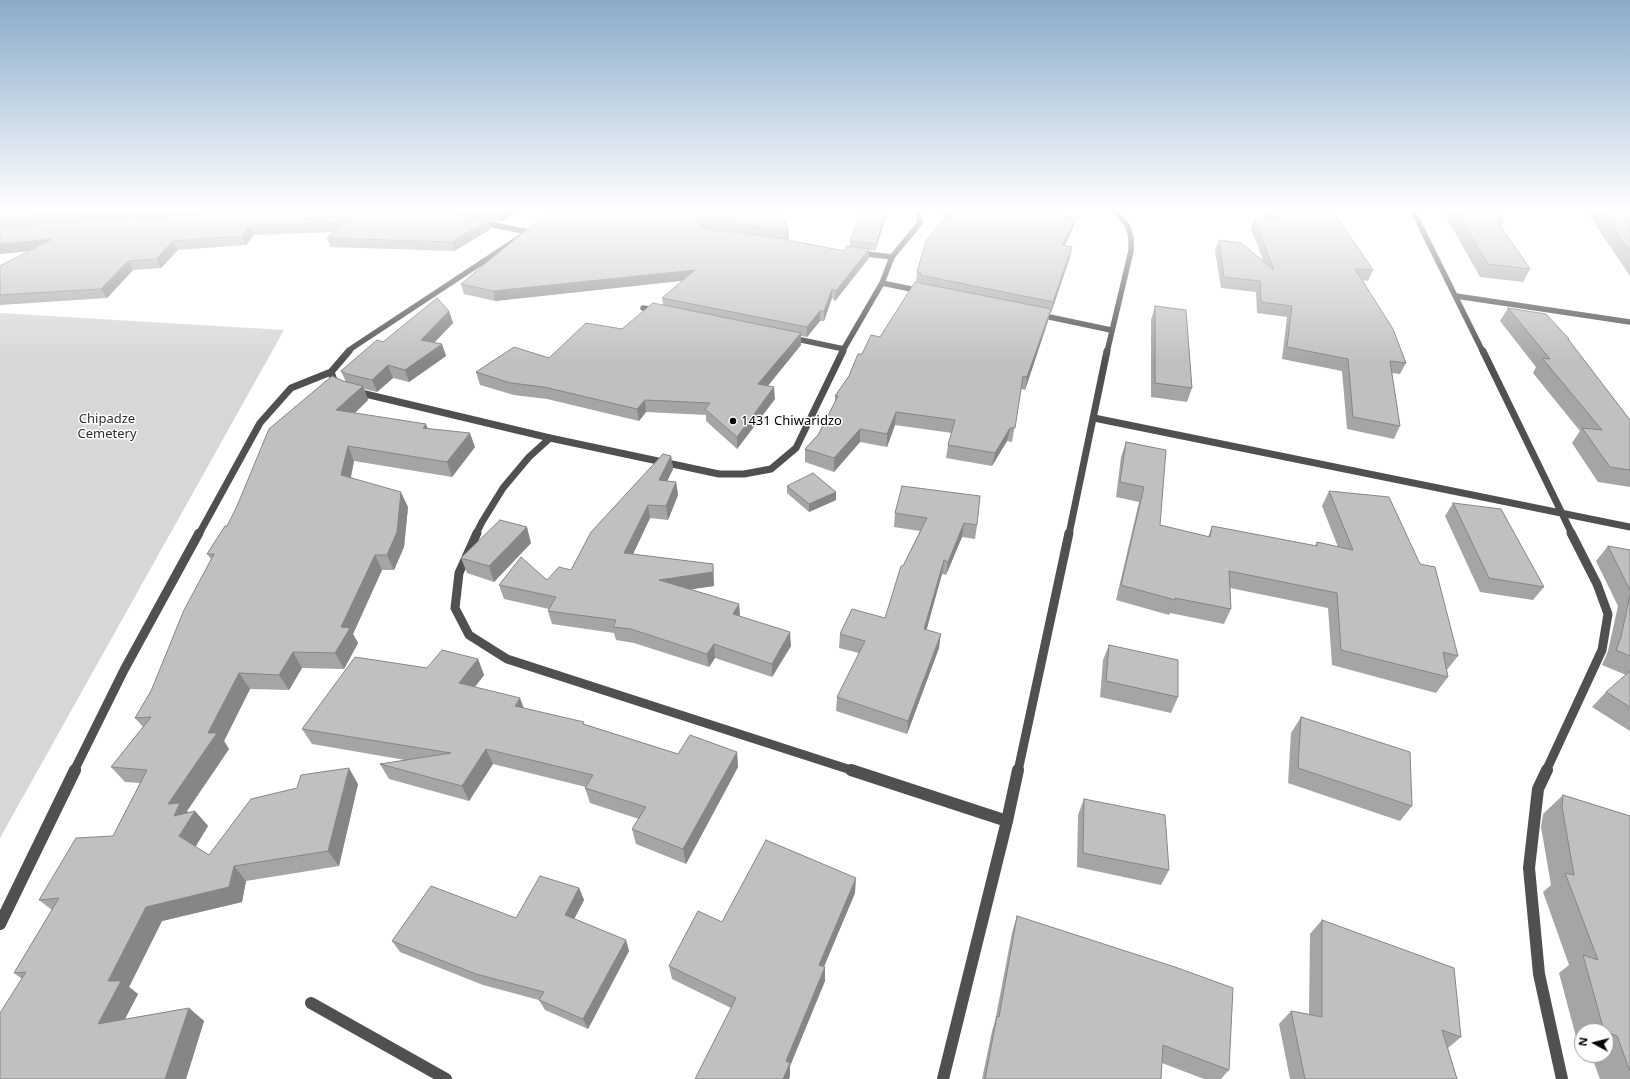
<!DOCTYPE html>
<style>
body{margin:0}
#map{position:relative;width:1630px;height:1079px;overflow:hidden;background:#fff;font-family:"Noto Sans",sans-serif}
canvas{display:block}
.north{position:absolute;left:1574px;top:1023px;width:40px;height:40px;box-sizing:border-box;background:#fff;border:1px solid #999;border-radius:50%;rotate:277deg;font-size:11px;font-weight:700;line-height:16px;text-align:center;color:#000}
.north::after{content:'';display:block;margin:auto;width:14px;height:18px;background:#000;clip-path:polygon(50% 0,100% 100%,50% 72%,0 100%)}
</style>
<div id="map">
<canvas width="1630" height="1079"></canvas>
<div class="north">N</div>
</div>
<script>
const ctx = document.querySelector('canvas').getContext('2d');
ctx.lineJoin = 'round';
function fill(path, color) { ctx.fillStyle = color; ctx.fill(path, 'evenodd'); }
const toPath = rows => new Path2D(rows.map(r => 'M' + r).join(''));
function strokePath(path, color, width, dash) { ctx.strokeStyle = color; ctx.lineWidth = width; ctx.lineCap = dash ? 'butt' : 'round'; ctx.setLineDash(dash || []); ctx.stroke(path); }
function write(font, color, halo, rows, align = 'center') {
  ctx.font = font + ' "Noto Sans",sans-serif'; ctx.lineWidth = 3; ctx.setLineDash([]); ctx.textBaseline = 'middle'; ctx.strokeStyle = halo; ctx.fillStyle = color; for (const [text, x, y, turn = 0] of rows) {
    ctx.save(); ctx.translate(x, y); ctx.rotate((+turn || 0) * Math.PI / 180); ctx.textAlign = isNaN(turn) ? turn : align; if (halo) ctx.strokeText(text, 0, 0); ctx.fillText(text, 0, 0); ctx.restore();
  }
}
fill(toPath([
 [0,313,284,330,0,838]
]), '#d7d7d7');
strokePath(toPath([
 [1413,211,1483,352],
 [859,253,892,257],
 [882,283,921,291],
 [1456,296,1630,322],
 [643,308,657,311],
 [1040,315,1111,330],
 [792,338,844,349],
 [348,352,352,348,528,232,479,222],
 [842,352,882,283,892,257,920,223,918,211]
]), '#505050', 5.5);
strokePath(toPath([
 [1483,351,1572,534],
 [339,385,335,383,331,372,349,351],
 [357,392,550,438,719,474,744,474,771,469,796,448,843,351],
 [1094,418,1630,527],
 [199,534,260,423,291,388,331,372],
 [476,534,482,522,503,488,529,457,550,438]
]), '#505050', 7);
strokePath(toPath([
 [477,533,459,573,455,608,469,635,507,659,854,771],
 [74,771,124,670,199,533],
 [1546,771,1602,650,1608,614,1597,584,1571,533]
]), '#505050', 9);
strokePath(toPath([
 [851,770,1007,821],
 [1547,770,1538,789,1529,868,1539,974,1562,1079],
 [0,924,75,770],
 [311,1003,446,1079]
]), '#505050', 12);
strokePath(toPath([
 [1107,352,1131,251,1131,237,1127,225,1115,211]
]), '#505050', 5.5);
strokePath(toPath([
 [1069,534,1107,351]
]), '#505050', 7);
strokePath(toPath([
 [1018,771,1069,533]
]), '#505050', 9);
strokePath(toPath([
 [943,1079,1007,821,1018,770]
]), '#505050', 12);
fill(toPath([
 [0,211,444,211,491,229,454,251,330,247,327,238,334,232,254,235,246,245,178,250,161,268,133,270,107,298,0,305,0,266,29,251,0,254],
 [446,211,520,211,501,222],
 [544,211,781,211,789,231,789,240,787,240,787,241,845,251,850,247,850,241,861,211,888,211,875,251,869,250,869,258,835,301,832,298,824,321,820,321,807,337,801,336,801,345,767,386,775,399,737,449,706,421,706,415,646,412,639,421,547,399,514,395,480,385,476,372,549,358,622,329,663,305,662,298,682,281,495,301,464,294,461,284,545,215],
 [940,211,1036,211,1076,218,1073,228,1065,245,1070,257,1051,313,1050,313,1048,321,1025,390,1021,389,1012,442,1007,441,992,466,946,458,948,445,952,433,895,425,887,447,860,442,834,472,805,462,805,449,818,435,835,402,835,396,849,376,862,354,880,337,916,282,917,272,944,219],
 [1262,211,1333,211,1373,270,1368,281,1363,280,1406,363,1400,374,1392,373,1400,426,1394,439,1347,429,1342,371,1282,359,1287,317,1257,313,1256,292,1221,288,1215,250,1219,240,1263,260,1251,229,1254,218,1266,219],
 [1446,211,1495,211,1504,222,1501,227,1530,269,1523,282,1480,277,1445,215],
 [1586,211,1630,211,1630,276],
 [1155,306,1192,388,1187,402,1151,397,1151,320],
 [1508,308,1568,340,1630,420,1630,487,1598,482,1572,443,1580,431,1533,373,1536,367,1500,321],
 [449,311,453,323,434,343,442,344,446,356,409,382,393,378,377,392,364,389,368,400,355,413,428,428,475,447,452,477,354,461,351,477,408,507,404,547,394,570,382,570,353,634,358,643,344,669,302,668,289,690,250,689,224,741,229,749,187,811,189,813,195,811,208,826,195,847,209,855,358,784,339,866,246,881,242,902,162,921,129,987,138,994,125,1019,189,1008,204,1021,186,1079,0,1079,22,979,14,973,52,910,39,900,113,836,140,783,125,782,111,767,143,727,135,718,151,691,211,559,207,554,227,526,343,381,346,382,341,371,383,342],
 [1126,442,1160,525,1208,537,1212,526,1315,546,1317,542,1338,547,1322,506,1329,491,1458,656,1446,671,1448,677,1436,693,1332,665,1328,608,1230,588,1231,609,1224,624,1170,613,1169,615,1116,600,1139,502,1116,497,1121,457],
 [671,456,673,469,667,481,676,482,678,495,668,520,650,518,633,554,713,564,714,586,690,589,739,604,740,617,791,646,772,677,715,658,709,667,634,643,616,640,614,633,552,624,548,611,549,609,504,599,499,585,547,580,571,570],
 [787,486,836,492,836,500,809,512,787,493],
 [1453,503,1544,587,1533,600,1480,592,1445,516],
 [895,513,977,525,975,539,962,537,946,575,942,574,926,630,939,648,907,734,836,711,837,697,859,653,839,648,840,634,885,618,903,566,920,531,894,527],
 [531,543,494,582,467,573,461,558],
 [1608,546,1630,550,1630,731,1592,707,1606,692,1626,675,1602,665,1608,651,1618,606,1596,561],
 [1109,645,1178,697,1171,713,1100,697,1103,660],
 [478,659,484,675,475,687,524,708,584,724,678,754,737,752,738,767,686,864,636,844,632,829,639,819,590,803,585,788,586,787,493,764,469,801,389,779,380,764,405,760,312,744,302,729,427,668],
 [1301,717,1412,806,1400,821,1288,783,1291,733],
 [1563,795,1630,816,1630,1079,1600,1079,1591,1055,1606,1055,1606,1031,1582,1031,1582,1049,1579,1048,1559,973,1569,965,1543,892,1551,885,1541,827,1543,814],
 [1084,799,1169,870,1161,885,1077,867,1078,815],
 [579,888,584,900,574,919,626,940,629,951,588,1029,545,1010,539,1000,483,985,400,952,392,941,516,918],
 [855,893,824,967,825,981,790,1066,790,1075,789,1079,695,1079,731,1008,672,979,669,966,722,922],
 [1017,916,1229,1070,1221,1079,1204,1079,1162,1063,1161,1079,982,1079,992,1031,995,1021,1012,933],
 [1322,920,1461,1037,1448,1048,1457,1079,1290,1079,1279,1024,1291,1011,1309,1014,1310,934]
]), '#a5a5a5');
fill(toPath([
 [503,211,520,211,501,222,499,214],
 [886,211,888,211,875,251,876,244],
 [1076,218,1073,228,1060,255,1062,245],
 [488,220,491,229,454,251,452,242],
 [705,221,706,230,701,233,700,224],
 [250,226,254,235,246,245,242,236],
 [52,239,57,248,0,254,0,244],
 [173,241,178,250,161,268,156,259],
 [1072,247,1070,257,1051,313,1053,302],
 [869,249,869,258,835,301,836,291],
 [128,261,133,270,107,298,101,289],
 [695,270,696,279,495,301,493,291],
 [832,289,832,298,824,321,824,311],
 [1051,309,1048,321,1025,390,1027,377],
 [449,311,453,323,425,352,421,340],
 [820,311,820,321,807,337,807,327],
 [801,333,801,345,759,397,758,384],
 [442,344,446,356,409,382,405,370],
 [388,365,393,378,377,392,372,380],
 [363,386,368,400,342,425,336,410],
 [774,387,775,399,737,449,737,437],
 [645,400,646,412,639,421,637,409],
 [896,412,895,425,887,447,887,434],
 [426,424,432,439,423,428],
 [1010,428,1007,441,992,466,995,453],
 [860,429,860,442,834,472,834,458],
 [470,433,475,447,452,477,447,462],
 [348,446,354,461,348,490,341,475],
 [671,456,673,469,661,494,659,480],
 [676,482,678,495,668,520,666,506],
 [401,492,408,507,404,547,394,570,387,555],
 [836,492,836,500,809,512,809,504],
 [648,505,650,518,627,567,624,553],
 [964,523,962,537,946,575,948,562],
 [527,527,531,543,494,582,489,566],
 [375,555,382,570,353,634,358,643,344,669,335,653,341,627],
 [944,560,942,574,923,643,924,629],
 [713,564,714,586,661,594,659,580],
 [739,604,740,618,733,614],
 [790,632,791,646,772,677,772,664],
 [941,634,939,648,907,734,908,721],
 [714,644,715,658,709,667,707,654],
 [293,652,302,668,289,690,279,675],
 [478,659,484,675,466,698,459,683],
 [239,673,250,689,224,741,229,749,187,811,192,816,195,811,208,826,193,851,179,836,174,816,168,804,208,733],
 [520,698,526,714,515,706],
 [486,749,493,764,469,801,462,786],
 [737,752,738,767,686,864,683,849],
 [349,768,358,784,339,866,328,851],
 [234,866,246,881,242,902,162,921,129,987,138,994,116,1036,98,1024,108,981,146,907],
 [856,878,855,893,819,978,819,965],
 [579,888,584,900,570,927,565,915],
 [626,940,629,951,588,1029,583,1019],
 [825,967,825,981,790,1066,790,1075,789,1079,783,1079,786,1061],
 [189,1008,204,1021,186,1079,165,1079]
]), '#868686');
const building = toPath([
 [0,211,107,211,0,218,0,211],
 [253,211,444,211,488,220,452,242,327,238,345,223,250,226,242,236,173,241,156,259,128,261,101,289,0,295,0,266,52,239,0,244,0,226,253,211],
 [488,211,503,211,499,214,488,211],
 [544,211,781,211,789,231,705,221,700,224,702,228,787,239,787,240,845,251,847,246,869,249,836,291,832,289,824,311,820,311,807,327,662,298,695,270,493,291,461,284,486,263,546,214,544,211],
 [861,211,886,211,876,244,850,241,861,211],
 [947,211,1036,211,1076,218,1062,245,1072,247,1053,302,920,275,921,273,917,272,926,241,948,214,947,211],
 [1271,211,1333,211,1373,270,1355,269,1393,329,1406,363,1390,361,1400,426,1353,417,1348,359,1287,347,1292,306,1261,302,1260,281,1224,277,1219,240,1241,243,1274,270,1254,218,1276,220,1271,211],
 [1456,211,1495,211,1504,222,1498,222,1530,269,1488,264,1456,211],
 [1602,211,1630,211,1630,251,1602,211],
 [915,282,1051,309,1027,377,1023,376,1015,428,1010,428,995,453,948,445,955,420,896,412,887,434,860,429,834,458,805,449,818,435,838,396,835,396,849,376,858,354,862,354,871,335,880,337,915,282],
 [437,298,449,311,421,340,442,344,405,370,388,365,372,380,347,374,341,371,377,340,383,342,437,298],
 [653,303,801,333,758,384,774,387,737,437,705,409,710,403,645,400,637,409,544,387,511,383,476,372,514,347,549,358,586,323,622,329,653,303],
 [1155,306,1186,310,1192,388,1155,383,1155,306],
 [1508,308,1546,314,1569,339,1568,339,1630,420,1630,470,1610,467,1582,428,1602,430,1542,358,1550,359,1508,308],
 [332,376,343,381,363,386,336,410,426,424,423,428,470,433,447,462,348,446,341,475,401,492,397,532,387,555,375,555,341,627,350,628,335,653,293,652,279,675,239,673,208,733,217,733,168,804,180,803,174,816,195,811,179,836,209,855,251,799,297,788,301,775,349,768,328,851,234,866,229,887,146,907,108,981,121,981,98,1024,189,1008,165,1079,0,1079,0,1013,26,972,14,973,59,898,39,900,76,838,113,836,147,770,111,767,151,717,135,718,151,691,184,610,214,554,207,554,225,526,227,526,237,506,269,429,332,376],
 [1126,442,1166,450,1160,525,1210,537,1212,526,1317,546,1317,542,1353,550,1329,491,1389,497,1420,564,1435,567,1458,656,1443,652,1448,677,1341,650,1337,593,1229,571,1231,609,1175,598,1175,600,1121,585,1144,487,1120,482,1126,442],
 [663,454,671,456,659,480,676,482,666,506,648,505,624,553,713,564,713,572,659,580,739,604,733,614,790,632,772,664,714,644,707,654,631,629,613,627,616,620,548,611,556,597,499,585,521,557,547,580,559,567,571,570,591,532,663,454],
 [813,473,836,492,809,504,787,486,813,473],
 [902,486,980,496,977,525,964,523,948,562,944,560,924,629,941,634,908,721,837,697,865,641,840,634,852,609,885,618,901,566,903,566,927,518,895,513,902,486],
 [1453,503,1501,509,1544,587,1489,578,1453,503],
 [500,520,527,527,489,566,461,558,500,520],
 [1608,546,1630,550,1630,590,1608,546],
 [1630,595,1630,656,1616,650,1621,637,1630,595],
 [1109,645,1178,660,1178,697,1106,681,1109,645],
 [442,650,478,659,459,683,520,698,515,706,584,722,583,724,678,754,690,735,737,752,683,849,632,829,646,807,585,788,593,775,486,749,462,786,380,764,451,753,302,729,355,657,427,668,442,650],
 [1630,671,1630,707,1606,692,1630,671],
 [1301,717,1410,752,1412,806,1298,768,1301,717],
 [1563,795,1630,816,1630,1071,1617,1036,1606,1032,1606,1031,1604,1031,1583,955,1598,960,1565,873,1574,875,1562,807,1563,795],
 [1084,799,1165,815,1169,870,1083,853,1084,799],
 [766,840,856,878,819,965,825,967,786,1061,790,1063,783,1079,695,1079,736,998,669,966,698,911,722,922,766,840],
 [540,876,579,888,565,915,626,940,583,1019,539,1000,544,992,476,974,392,941,431,886,516,918,540,876],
 [1017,916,1175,967,1233,988,1229,1070,1163,1045,1161,1079,985,1079,997,1016,999,1017,1017,916],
 [1322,920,1454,968,1461,1037,1442,1030,1457,1079,1305,1079,1291,1011,1322,1017,1322,920]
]);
fill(building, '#c0c0c0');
strokePath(building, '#868686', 1);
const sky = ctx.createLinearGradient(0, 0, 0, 363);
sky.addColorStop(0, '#8aabca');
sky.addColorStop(0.58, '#fff');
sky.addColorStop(1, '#ffffff00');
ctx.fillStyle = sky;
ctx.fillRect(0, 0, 1630, 363);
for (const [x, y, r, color] of [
 [733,421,4,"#000"]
]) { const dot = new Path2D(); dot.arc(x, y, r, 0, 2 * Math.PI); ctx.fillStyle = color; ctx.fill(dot); strokePath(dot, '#fff', 1.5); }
write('13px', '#2e2e2e', '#fff', [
 ["Chipadze",107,419],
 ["Cemetery",107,434]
]);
write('13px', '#000', '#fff', [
 ["1431 Chiwaridzo",741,421]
], 'left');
</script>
